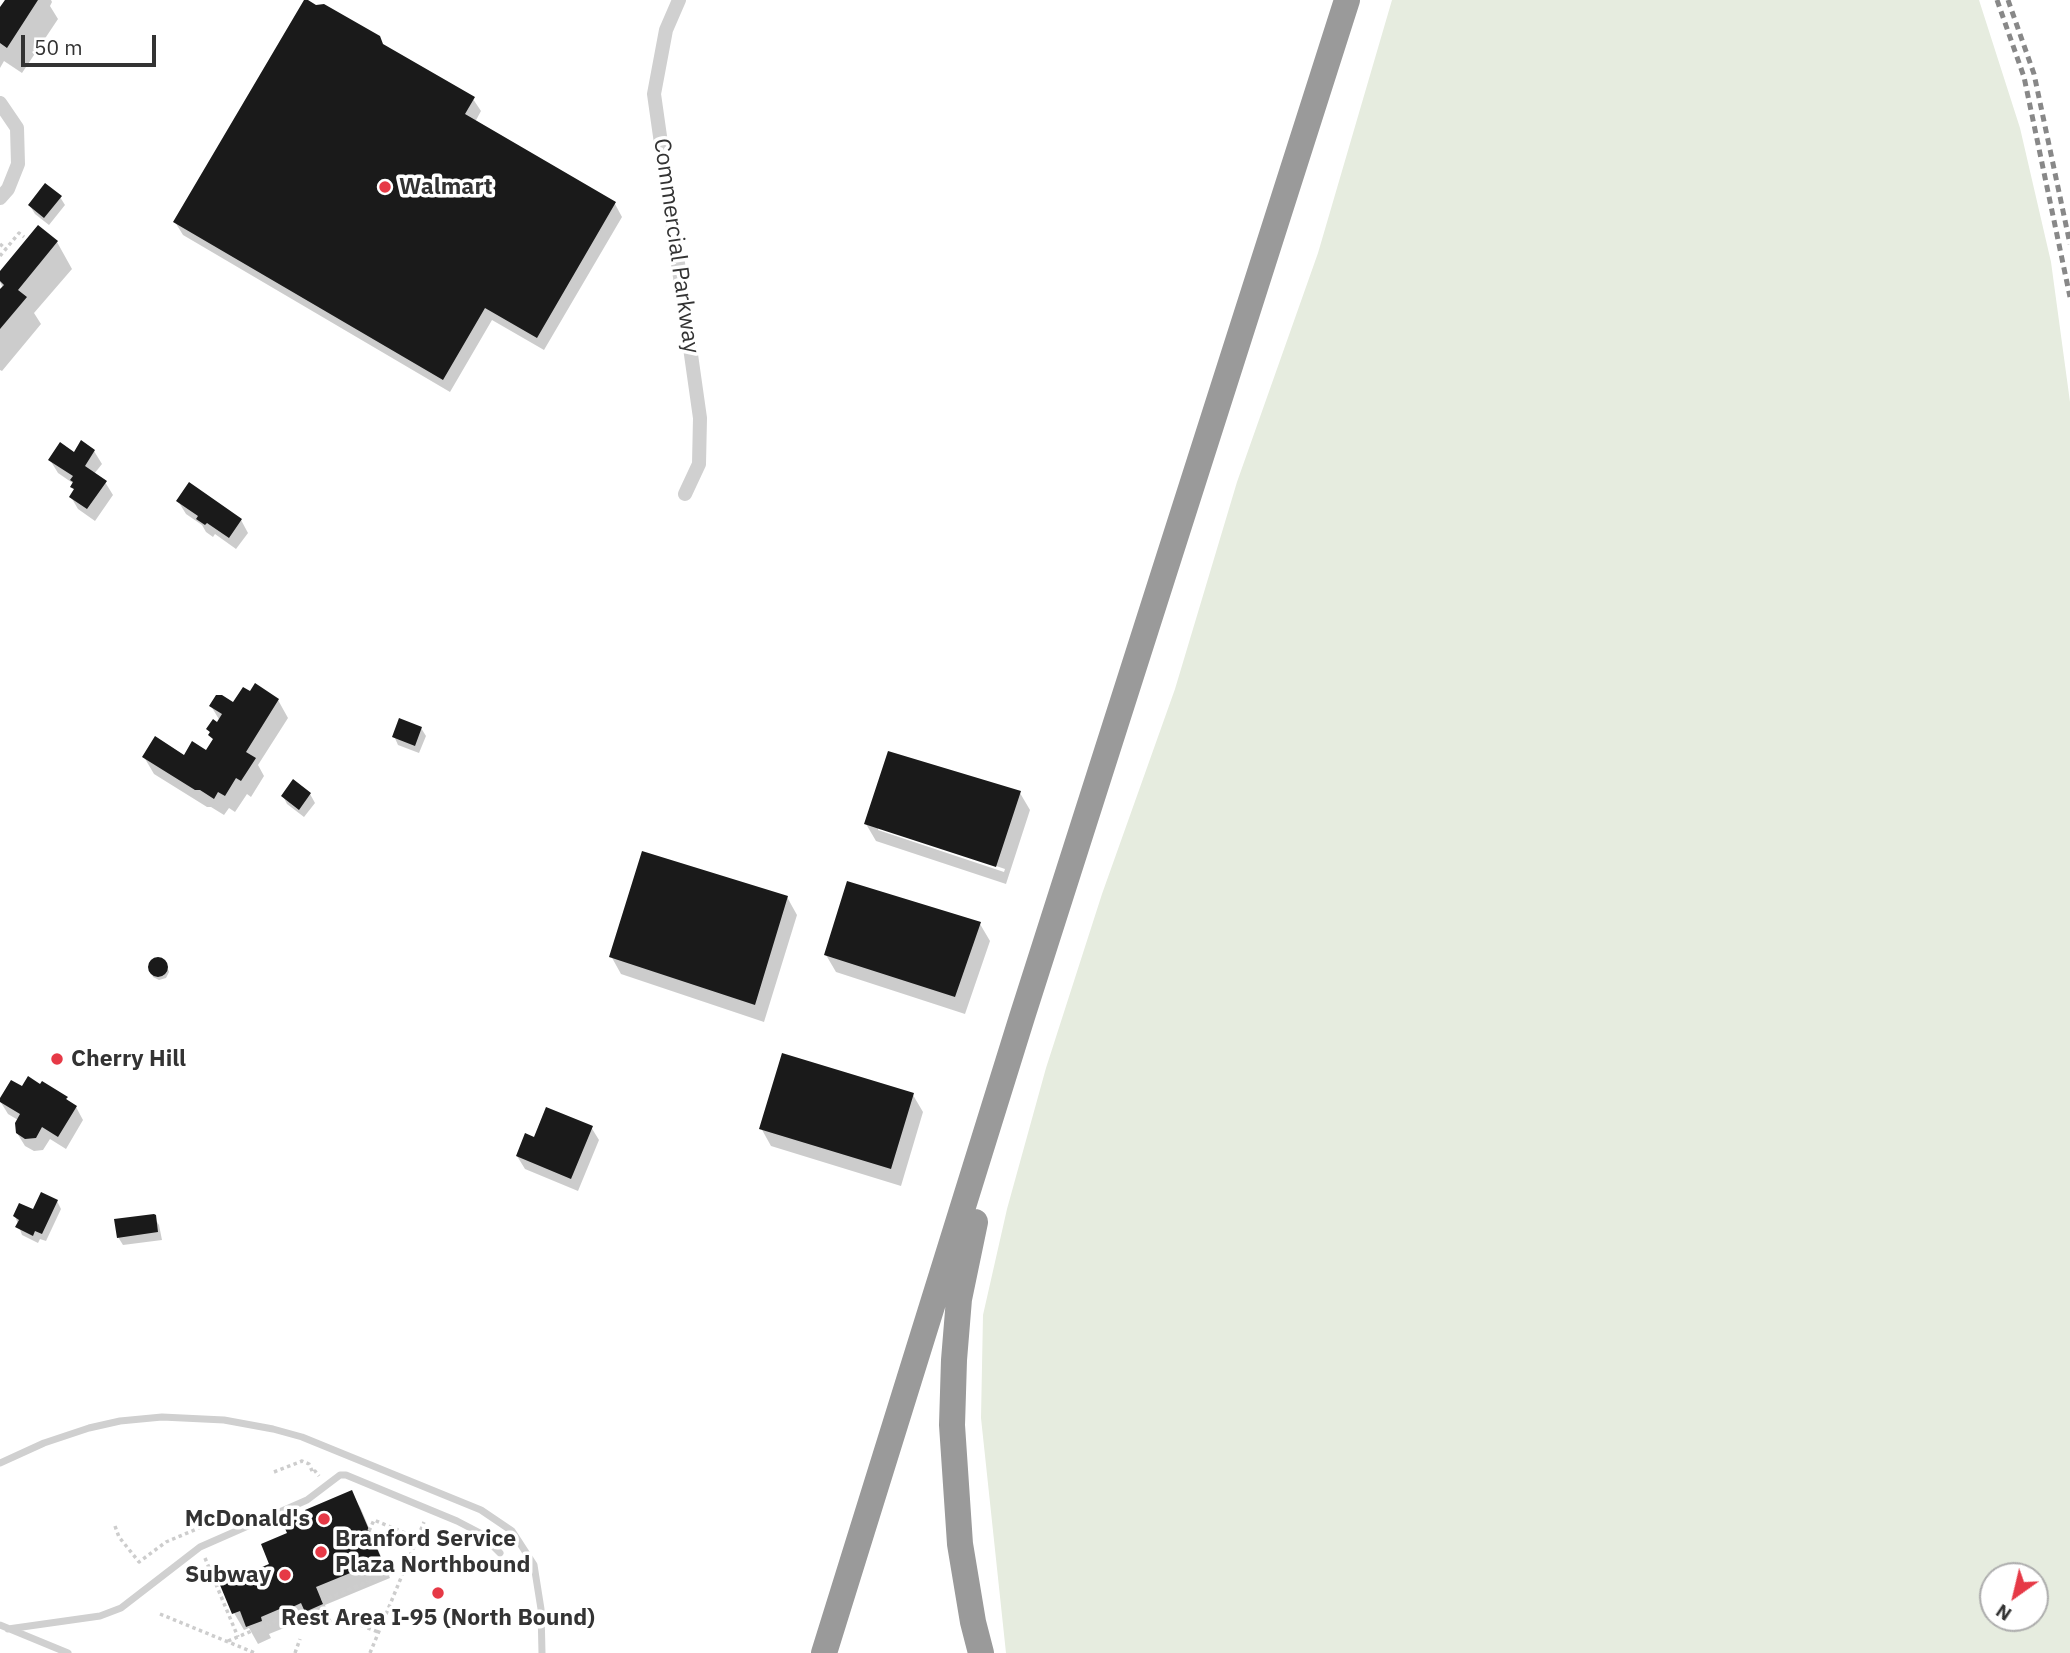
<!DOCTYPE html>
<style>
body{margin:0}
#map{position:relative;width:2070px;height:1653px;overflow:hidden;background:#fff;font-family:"IBM Plex Sans",sans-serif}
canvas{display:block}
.north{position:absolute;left:1979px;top:1562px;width:70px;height:70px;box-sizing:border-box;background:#fff;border:2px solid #adadad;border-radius:50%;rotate:214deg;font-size:19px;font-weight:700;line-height:28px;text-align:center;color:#333}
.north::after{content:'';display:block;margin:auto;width:24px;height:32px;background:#e63946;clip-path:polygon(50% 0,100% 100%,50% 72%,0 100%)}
.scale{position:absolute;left:21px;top:35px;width:135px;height:32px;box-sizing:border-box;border:4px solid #333;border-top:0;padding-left:9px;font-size:21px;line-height:24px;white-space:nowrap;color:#333;-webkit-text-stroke:5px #fff;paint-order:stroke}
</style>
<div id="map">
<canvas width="2070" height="1653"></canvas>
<div class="north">N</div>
<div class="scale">50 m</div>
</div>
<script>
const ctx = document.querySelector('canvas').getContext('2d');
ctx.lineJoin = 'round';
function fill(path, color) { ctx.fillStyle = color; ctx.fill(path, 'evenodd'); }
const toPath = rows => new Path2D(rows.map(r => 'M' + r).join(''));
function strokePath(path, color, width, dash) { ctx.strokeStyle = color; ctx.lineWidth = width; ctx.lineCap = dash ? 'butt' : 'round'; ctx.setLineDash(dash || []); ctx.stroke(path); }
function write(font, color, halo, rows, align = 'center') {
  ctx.font = font + ' "IBM Plex Sans",sans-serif'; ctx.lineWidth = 7; ctx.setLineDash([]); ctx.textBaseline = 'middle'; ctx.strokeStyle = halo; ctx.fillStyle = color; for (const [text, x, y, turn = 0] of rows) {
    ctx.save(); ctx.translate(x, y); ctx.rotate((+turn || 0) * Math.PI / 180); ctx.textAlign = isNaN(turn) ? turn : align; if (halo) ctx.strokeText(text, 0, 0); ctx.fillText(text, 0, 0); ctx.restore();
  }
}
fill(toPath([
 [1392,0,1979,0,2020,128,2051,262,2070,402,2070,1653,1006,1653,981,1418,983,1315,1007,1209,1046,1068,1102,894,1175,689,1237,482,1318,253],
 [1993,1576,2035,1576,2035,1618,1993,1618]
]), '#e6ecdf');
fill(toPath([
 [4,0,51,0,52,2,50,6,58,19,22,73,4,61,0,68,0,10,6,1],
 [316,7,473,99,481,111,475,122,615,204,622,217,544,350,492,320,450,392,183,235,175,222],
 [60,197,65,205,49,225,35,214,30,206],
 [57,242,72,269,34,313,41,324,2,371,0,370,0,292,3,288,0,282,0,274],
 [94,451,102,464,94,474,105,482,113,495,95,521,78,509,71,497,75,491,72,487,74,484,58,473,50,460],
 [178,501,241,520,248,533,236,549,215,534,213,537,206,532,202,525,186,514],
 [278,700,288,718,258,765,264,776,251,797,247,794,235,812,229,808,224,815,211,807,207,807,154,774,144,757,184,757,206,753,214,741,208,729,220,721,211,706],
 [421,728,426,736,419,753,398,745,394,736],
 [293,782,310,794,315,803,304,817,287,804,283,796],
 [1020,793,1030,810,1006,884,876,841,866,824],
 [878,826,1005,869,1004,872,878,830],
 [787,897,797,915,764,1022,621,974,611,956],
 [980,924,990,941,965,1014,836,972,826,955],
 [159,958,165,961,169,972,166,978,159,980,153,977,149,966,152,959],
 [22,1088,66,1098,70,1104,76,1107,83,1120,66,1149,50,1139,43,1150,34,1151,25,1146,17,1133,18,1120,8,1114,0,1101],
 [913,1095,923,1112,901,1186,771,1146,761,1128],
 [591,1127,599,1140,578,1191,525,1169,517,1156,535,1139],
 [57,1201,61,1209,46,1241,40,1239,38,1243,22,1235,15,1216,34,1212],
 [154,1217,159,1225,162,1240,123,1245,118,1237],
 [351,1492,361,1509,390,1578,325,1605,332,1622,316,1628,312,1620,295,1627,294,1624,269,1634,271,1638,258,1644,249,1628,244,1630,234,1613,272,1565,297,1518]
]), '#0003');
fill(toPath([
 [5,0,38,0,7,48,0,43,0,7],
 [304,0,308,0,316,5,324,4,380,36,383,44,475,97,465,114,616,202,537,338,485,308,443,380,173,222],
 [45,183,62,196,44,218,28,205],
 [38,225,58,241,18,290,27,297,0,329,0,289,4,285,0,281,0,271],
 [81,440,95,450,85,466,107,481,87,509,69,497,74,489,70,487,73,482,70,480,73,476,48,460,60,442,74,452],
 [189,482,242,519,229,538,207,523,205,525,196,519,198,516,176,501],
 [255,683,279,699,246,752,256,758,241,781,236,778,225,796,218,792,214,799,200,790,195,790,142,757,155,736,184,755,192,741,206,750,213,739,208,735,210,732,206,729,213,719,217,722,222,714,209,706,216,695,222,695,233,702,243,687,250,691],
 [399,718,422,727,415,746,392,737],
 [888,751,1021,791,996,867,864,824],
 [293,779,311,793,299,810,281,796],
 [642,851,788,896,755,1005,609,957],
 [847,881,981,922,955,997,824,955],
 '148 967a10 10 0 1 1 20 0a10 10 0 1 1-20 0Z',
 [782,1053,914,1093,891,1169,759,1129],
 [28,1076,40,1084,42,1081,68,1097,66,1099,77,1106,58,1137,42,1127,36,1138,25,1139,16,1133,15,1123,20,1114,0,1102,0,1098,11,1080,22,1086],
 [546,1107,593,1126,571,1179,516,1156,525,1133,534,1137],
 [41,1192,58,1200,42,1234,35,1231,33,1236,15,1227,19,1220,13,1216,19,1203,33,1209],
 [154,1214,156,1215,158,1232,117,1238,114,1219],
 [352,1490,382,1560,316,1587,323,1604,305,1612,301,1603,284,1611,282,1608,261,1617,262,1621,246,1627,240,1611,232,1614,220,1585,269,1564,261,1544,287,1533,279,1515,293,1507,297,1516,306,1513,305,1510]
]), '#1a1a1a');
strokePath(toPath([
 [0,244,6,249],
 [0,256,19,233,24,237],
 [274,1472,302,1461,309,1464,313,1473,315,1471,319,1476],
 [115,1526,119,1537,139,1562,166,1542,213,1522],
 [369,1531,374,1520,417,1538],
 [205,1558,238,1637],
 [322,1601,405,1567],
 [160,1614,255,1653],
 [348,1620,378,1632],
 [228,1641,304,1609],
 [295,1653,300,1639],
 [370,1653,424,1522]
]), '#cdcdcd', 3.5, [3.5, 3.5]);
strokePath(toPath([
 [0,1463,44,1443,89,1428,120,1421,162,1417,224,1420,273,1429,302,1437,481,1510,512,1531,534,1565,541,1609,542,1653],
 [0,1625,68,1653],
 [8,1629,100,1616,121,1608,200,1547,307,1500,340,1475,346,1475,457,1521,480,1533,500,1553]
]), '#d0d0d0', 7);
strokePath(toPath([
 [679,0,666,30,654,94,700,418,699,464,685,494],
 [0,103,17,128,18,164,8,189,0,198]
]), '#d0d0d0', 14);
strokePath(toPath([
 [975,1222,959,1299,954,1360,952,1425,960,1544,973,1622,981,1653],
 [824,1653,1022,1017,1347,0]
]), '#9a9a9a', 26);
strokePath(toPath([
 [1997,0,2024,77,2070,297],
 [2008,0,2034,74,2070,244]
]), '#888', 5, [7, 5]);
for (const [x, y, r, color] of [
 [385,187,7,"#e63946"],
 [57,1059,7,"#e63946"],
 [324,1519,7,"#e63946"],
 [321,1552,7,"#e63946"],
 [285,1575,7,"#e63946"],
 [438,1593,7,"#e63946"]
]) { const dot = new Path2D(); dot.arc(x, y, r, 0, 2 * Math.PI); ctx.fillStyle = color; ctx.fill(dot); strokePath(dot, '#fff', 2.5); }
write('bold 23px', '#333', '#fff', [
 ["Walmart",399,187],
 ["Cherry Hill",71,1059],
 ["McDonald's",310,1519,"right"],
 ["Branford Service",335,1539],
 ["Plaza Northbound",335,1565],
 ["Subway",271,1575,"right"],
 ["Rest Area I-95 (North Bound)",438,1618,"center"]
], 'left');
write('23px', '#333', '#fff', [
 ["Commercial Parkway",676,246,82]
]);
</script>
